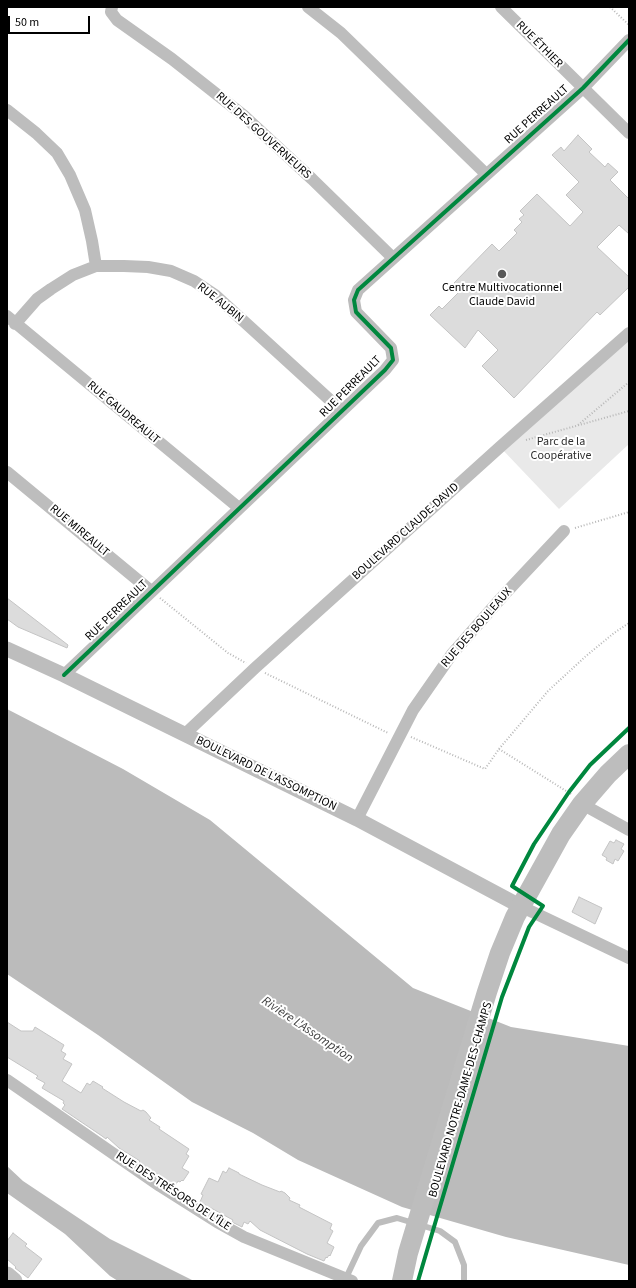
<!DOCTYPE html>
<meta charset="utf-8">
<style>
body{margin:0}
#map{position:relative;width:636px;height:1288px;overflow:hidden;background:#fff;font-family:"Source Sans 3",sans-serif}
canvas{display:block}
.frame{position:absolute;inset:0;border:8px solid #000;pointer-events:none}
.scale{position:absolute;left:8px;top:16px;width:82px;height:18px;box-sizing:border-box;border:2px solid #000;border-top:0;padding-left:5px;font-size:12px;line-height:14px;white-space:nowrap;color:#000;-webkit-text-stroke:3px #fff;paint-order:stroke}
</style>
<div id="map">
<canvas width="636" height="1288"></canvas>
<div class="frame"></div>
<div class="scale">50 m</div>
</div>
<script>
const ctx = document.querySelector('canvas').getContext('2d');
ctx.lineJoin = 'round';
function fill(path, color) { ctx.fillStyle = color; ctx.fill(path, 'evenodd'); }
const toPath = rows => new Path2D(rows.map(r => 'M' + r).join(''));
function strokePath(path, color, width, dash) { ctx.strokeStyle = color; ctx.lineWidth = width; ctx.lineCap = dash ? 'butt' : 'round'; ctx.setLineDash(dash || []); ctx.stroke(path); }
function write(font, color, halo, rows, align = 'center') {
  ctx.font = font + ' "Source Sans 3",sans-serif'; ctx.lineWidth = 4; ctx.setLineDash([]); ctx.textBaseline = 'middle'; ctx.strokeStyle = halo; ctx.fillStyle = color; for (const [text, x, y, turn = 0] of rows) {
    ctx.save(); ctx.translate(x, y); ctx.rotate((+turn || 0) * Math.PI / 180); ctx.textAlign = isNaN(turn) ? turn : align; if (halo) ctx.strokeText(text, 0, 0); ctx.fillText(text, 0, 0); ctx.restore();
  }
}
fill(toPath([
 [629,333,629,444,559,509,500,447]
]), '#e9e9e9');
fill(toPath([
 [7,709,123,769,210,820,413,988,511,1027,629,1046,629,1265,506,1237,402,1207,298,1160,253,1133,192,1102,98,1035,7,974],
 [7,1166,23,1181,110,1239,194,1281,118,1281,110,1276,65,1234,7,1193]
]), '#bbb');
const building = toPath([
 [578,135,592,149,589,152,605,167,608,163,618,172,610,180,629,199,629,234,619,225,597,247,629,277,629,287,600,315,597,312,514,398,482,366,498,350,478,330,465,348,430,315,439,306,442,309,461,290,454,283,492,244,499,251,517,233,514,230,522,222,519,219,524,215,520,211,537,194,570,226,583,212,566,195,579,182,552,155,561,147,564,151,578,135],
 [7,598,68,645,67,648,18,627,7,619,7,598],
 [616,840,624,844,621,849,624,851,618,861,615,859,613,864,606,860,607,858,602,855,610,841,614,843,616,840],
 [579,897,602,908,595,924,572,912,579,897],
 [7,1022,21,1031,33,1031,35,1027,64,1045,61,1051,66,1054,63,1059,72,1064,62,1081,81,1093,87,1083,90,1085,93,1081,103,1087,102,1088,124,1102,141,1111,143,1110,146,1112,151,1118,149,1120,160,1127,159,1129,189,1149,186,1154,189,1156,182,1168,189,1172,183,1181,182,1180,180,1182,178,1181,175,1186,139,1162,140,1161,119,1148,107,1137,106,1139,102,1136,62,1109,65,1105,63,1103,64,1101,42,1088,45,1083,36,1078,38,1076,7,1057,7,1022],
 [229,1168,239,1173,239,1174,262,1185,280,1192,281,1191,285,1193,290,1198,289,1200,300,1205,299,1207,332,1224,330,1229,333,1231,327,1243,334,1247,330,1256,329,1255,327,1258,326,1257,324,1261,307,1254,260,1230,250,1221,248,1224,244,1222,242,1227,232,1222,233,1220,200,1202,203,1195,201,1194,209,1178,218,1182,223,1171,226,1173,229,1168],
 [13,1233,27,1244,25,1246,42,1259,28,1278,15,1268,16,1267,7,1259,7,1241,13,1233]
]);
fill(building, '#dcdcdc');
strokePath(building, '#c4c4c4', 1);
strokePath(toPath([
 [610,7,629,25],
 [578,425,629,382],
 [526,440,629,411],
 [575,528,629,512],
 [160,598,228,653,246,663],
 [265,673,386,732,389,733],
 [411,737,485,769,499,749,548,691,586,656,614,633,629,623],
 [499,749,571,794]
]), '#b8b8b8', 2, [1, 2]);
strokePath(toPath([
 [346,1278,361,1246,378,1223,397,1218,440,1231,455,1242,464,1265,464,1281]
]), '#bdbdbd', 6);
strokePath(toPath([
 [112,7,111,12,117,20,172,59,243,115,312,179,393,258],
 [308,7,341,33,486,174],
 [501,7,629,133],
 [7,110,36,133,57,153,70,175,85,210,92,241,96,266],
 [7,316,239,508],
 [15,324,37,299,51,289,73,275,96,266,124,266,148,267,171,271,194,281,215,295,342,411],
 [7,472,151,591],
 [64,675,385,370,393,360,391,348,356,312,354,300,358,290,583,88,629,40],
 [185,734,255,668,500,447,629,333],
 [582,804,629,830],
 [357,819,413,710,452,654,502,597,564,531],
 [520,906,629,958],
 [7,1080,160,1186,217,1222,244,1237,352,1281]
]), '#bdbdbd', 12);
strokePath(toPath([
 [7,649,64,675,357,819,520,906]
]), '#bdbdbd', 15);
strokePath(toPath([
 [7,1275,14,1281]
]), '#c0c0c0', 17);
strokePath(toPath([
 [402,1281,408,1253,487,992,500,953,515,917,561,834,582,804,608,774,629,754]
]), '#bdbdbd', 20);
strokePath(toPath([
 [64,675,385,370,393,360,391,348,356,312,354,300,358,290,583,88,629,40],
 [418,1281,502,997,529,927,543,906,512,886,534,844,569,792,590,765,629,728]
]), '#00873e', 4);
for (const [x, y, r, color] of [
 [502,274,5,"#595959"]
]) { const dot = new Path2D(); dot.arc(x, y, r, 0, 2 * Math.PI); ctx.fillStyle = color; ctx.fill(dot); strokePath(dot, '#fff', 1.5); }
write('12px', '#000', '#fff', [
 ["RUE ÉTHIER",539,45,45],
 ["RUE PERREAULT",537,115,-42],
 ["RUE DES GOUVERNEURS",263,136,42],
 ["RUE AUBIN",220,303,39],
 ["RUE PERREAULT",351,387,-45],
 ["RUE GAUDREAULT",123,413,40],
 ["RUE MIREAULT",79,531,40],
 ["BOULEVARD CLAUDE-DAVID",406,532,-42],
 ["RUE PERREAULT",117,611,-44],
 ["RUE DES BOULEAUX",477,628,-49],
 ["BOULEVARD DE L'ASSOMPTION",266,774,26],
 ["BOULEVARD NOTRE-DAME-DES-CHAMPS",461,1100,-74],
 ["RUE DES TRÉSORS DE L'ÎLE",173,1192,33]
]);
write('12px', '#000', '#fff', [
 ["Centre Multivocationnel",502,288],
 ["Claude David",502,302]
]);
write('12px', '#2e2e2e', '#fff', [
 ["Parc de la",561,442],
 ["Coopérative",561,456]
]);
write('italic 13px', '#3f3f3f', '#fff', [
 ["Rivière L'Assomption",307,1030,34]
]);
</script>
